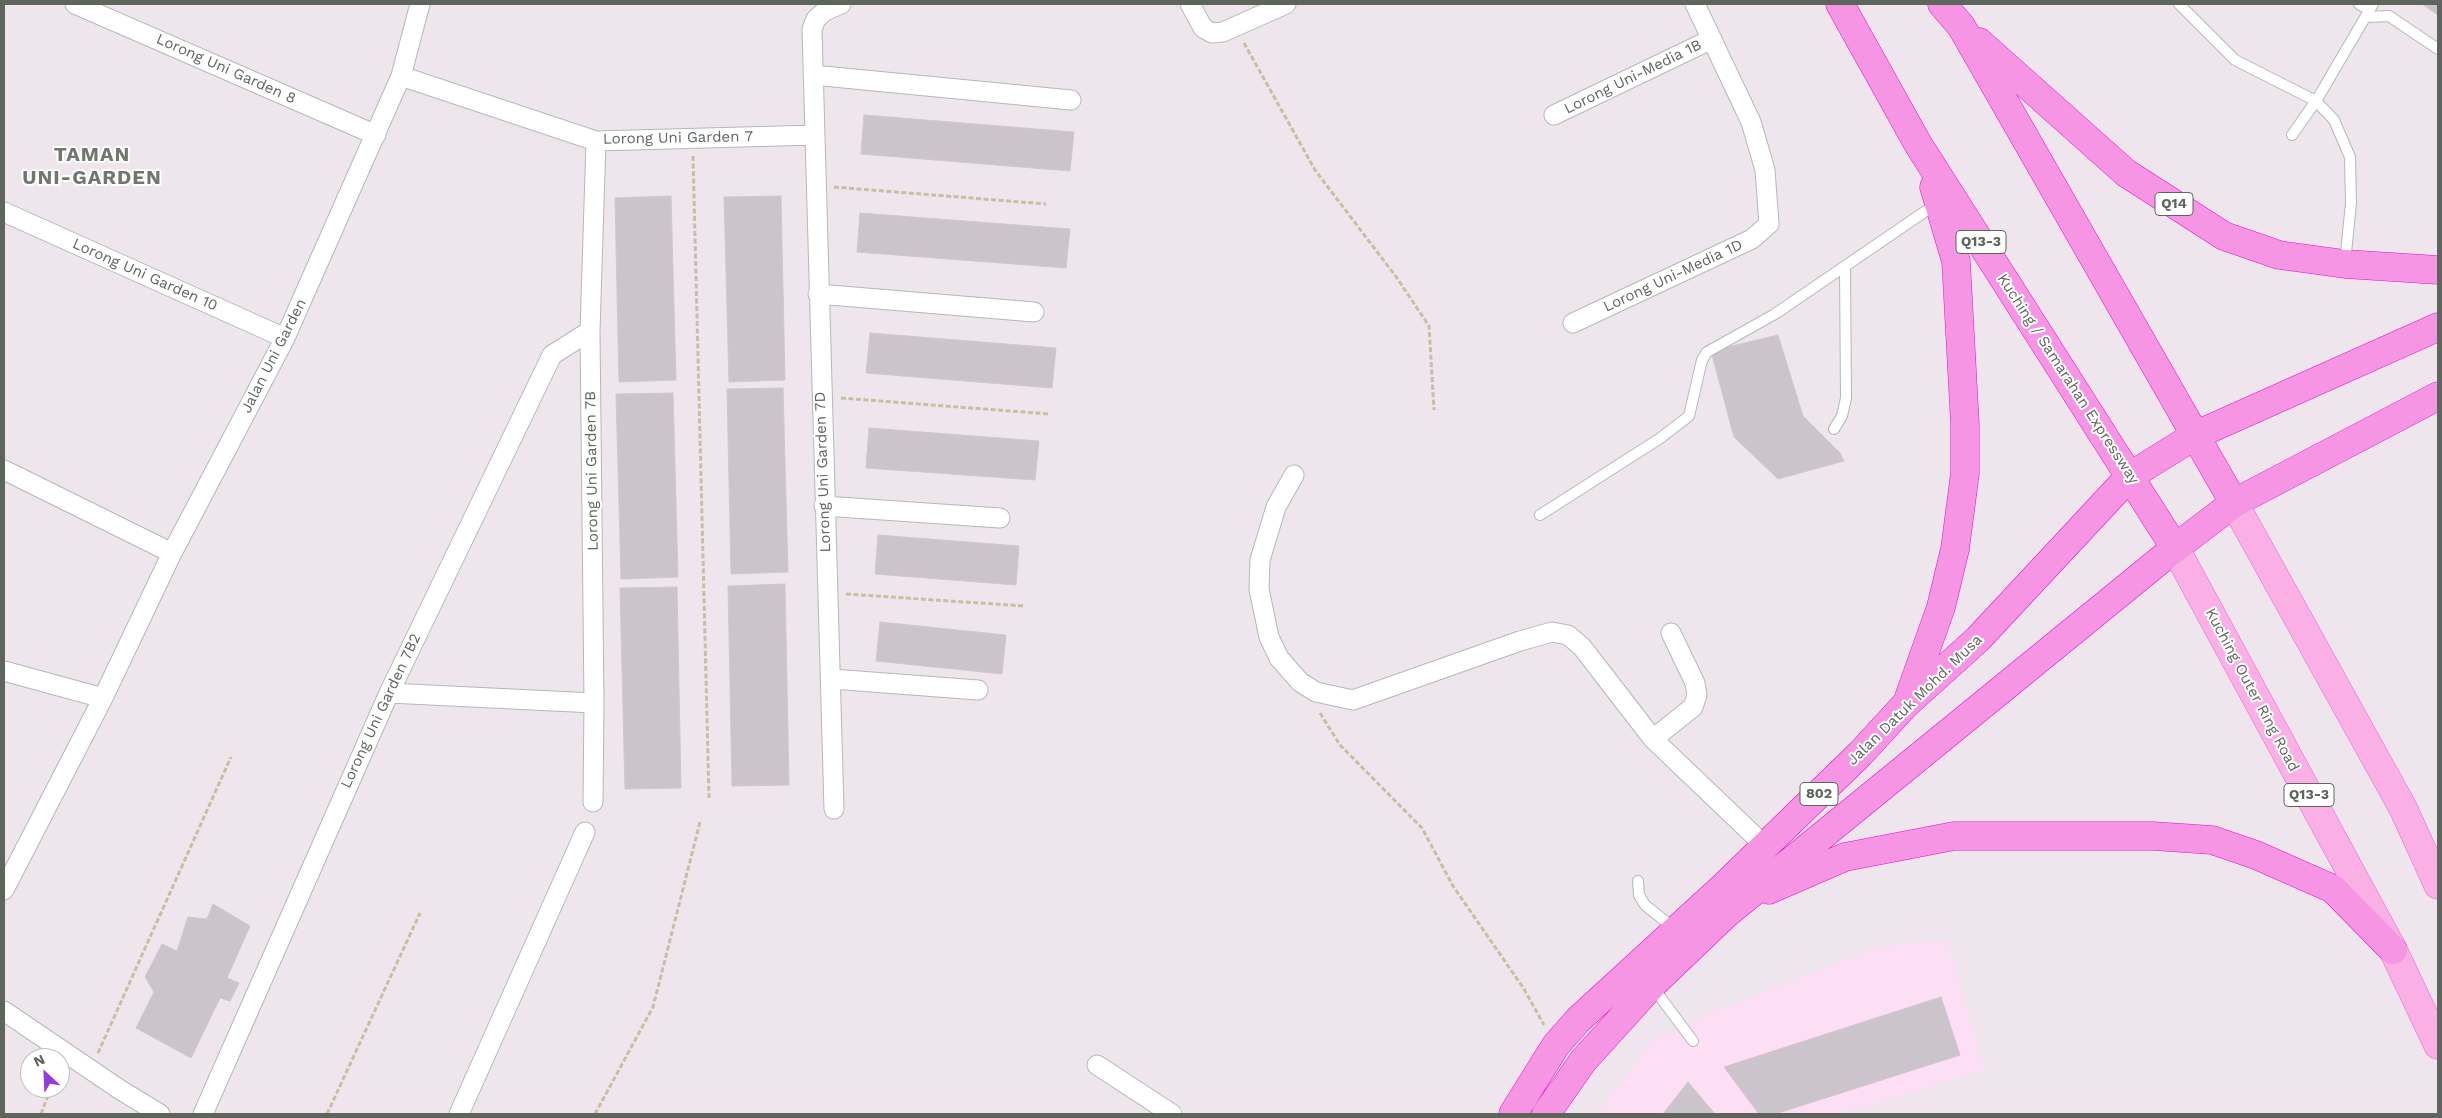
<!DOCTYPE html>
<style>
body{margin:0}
#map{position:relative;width:2442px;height:1118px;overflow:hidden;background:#efe6ed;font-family:"Work Sans",sans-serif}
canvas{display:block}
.frame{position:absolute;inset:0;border:5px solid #5d655d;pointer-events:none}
.north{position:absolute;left:20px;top:1048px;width:50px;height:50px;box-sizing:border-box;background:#fff;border:1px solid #bec1be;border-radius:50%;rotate:335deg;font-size:14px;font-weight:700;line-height:20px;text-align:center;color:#5d655d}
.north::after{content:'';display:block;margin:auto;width:18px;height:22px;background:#913dde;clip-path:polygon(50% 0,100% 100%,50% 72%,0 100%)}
</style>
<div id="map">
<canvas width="2442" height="1118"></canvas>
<div class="frame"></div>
<div class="north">N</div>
</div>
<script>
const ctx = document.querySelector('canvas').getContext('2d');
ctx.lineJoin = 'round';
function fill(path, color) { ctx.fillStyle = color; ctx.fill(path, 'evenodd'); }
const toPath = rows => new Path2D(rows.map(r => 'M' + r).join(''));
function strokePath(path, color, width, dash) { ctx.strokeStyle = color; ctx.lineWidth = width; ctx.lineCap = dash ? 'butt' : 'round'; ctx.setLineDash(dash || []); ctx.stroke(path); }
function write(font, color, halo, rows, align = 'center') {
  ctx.font = font + ' "Work Sans",sans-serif'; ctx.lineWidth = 4; ctx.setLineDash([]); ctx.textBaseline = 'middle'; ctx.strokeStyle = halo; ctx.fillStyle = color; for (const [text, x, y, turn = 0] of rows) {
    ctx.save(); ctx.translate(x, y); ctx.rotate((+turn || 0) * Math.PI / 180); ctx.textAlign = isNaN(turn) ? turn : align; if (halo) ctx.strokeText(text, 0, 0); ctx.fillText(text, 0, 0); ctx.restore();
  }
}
fill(toPath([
 [1947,940,1985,1070,1840,1114,1597,1114,1653,1040,1717,1010,1879,947]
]), '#fcdef5');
const building = toPath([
 [2422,4,2438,4,2438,15,2422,4],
 [864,115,1074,132,1070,171,861,154,864,115],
 [671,196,676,380,619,382,615,198,671,196],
 [781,196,785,380,729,382,724,197,781,196],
 [860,213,1070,229,1066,268,857,252,860,213],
 [870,333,1056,348,1052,388,866,373,870,333],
 [1778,335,1803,416,1840,453,1844,461,1778,479,1734,437,1711,351,1778,335],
 [783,388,788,572,731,574,727,389,783,388],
 [673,393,678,577,621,579,616,394,673,393],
 [869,428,1039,441,1035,480,866,468,869,428],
 [878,535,1019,546,1016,585,875,574,878,535],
 [785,584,789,785,732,786,728,586,785,584],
 [677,587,681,788,625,789,620,588,677,587],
 [880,622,1006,635,1002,674,876,661,880,622],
 [213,904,250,926,227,978,239,983,230,1001,220,998,191,1058,136,1028,154,992,145,977,162,944,177,951,188,917,207,919,213,904],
 [1941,997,1960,1055,1775,1114,1759,1114,1724,1067,1941,997],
 [1688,1082,1715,1114,1663,1114,1688,1082]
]);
fill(building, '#ccc4cb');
strokePath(building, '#d3c4d1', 1);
const lane = toPath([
 [2179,4,2235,60,2316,101,2334,120,2350,157,2351,203,2345,263],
 [2359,4,2369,10],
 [2366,17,2389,16,2438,49],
 [2292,135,2316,101,2373,4],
 [1834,429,1842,416,1846,398,1845,267],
 [1540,515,1659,439,1689,416,1702,360,1707,352,1775,314,1936,204],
 [1638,881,1639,895,1645,905,1675,929],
 [1652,986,1693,1041]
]);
const street = toPath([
 [75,4,376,135],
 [1190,4,1203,28,1212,33,1223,32,1286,4],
 [813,75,1071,100],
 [401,76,596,141,815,135],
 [1554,115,1712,39],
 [4,212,285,338],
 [818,294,1034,312],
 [1573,323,1752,239,1769,224,1765,170,1751,122,1695,4],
 [4,470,172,553],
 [1294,475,1276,507,1260,560,1259,589,1269,637,1279,658,1300,682,1316,692,1353,700,1520,641,1552,632,1568,635,1582,647,1653,739,1764,845],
 [824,506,1000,518],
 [4,671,103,698],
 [832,679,978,690],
 [389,693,594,703],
 [1653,739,1693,707,1697,695,1695,683,1671,633],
 [593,802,594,703,590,331,596,141],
 [834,809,812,29,816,19,825,11,841,4],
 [4,890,103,698,172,553,285,338,401,76,420,4],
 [4,1011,119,1089,160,1114],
 [1097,1065,1172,1114],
 [203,1114,389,693,552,355,590,331],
 [459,1114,585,832]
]);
const primary = toPath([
 [2234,503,2403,808,2438,885],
 [2175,548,2393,950,2438,1045]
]);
const highway = toPath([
 [1840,4,1918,144,2175,548],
 [1942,4,1961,26,2234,503],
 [1979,42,2126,173,2224,236,2279,255,2345,264,2438,270],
 [1908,700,1941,607,1955,549,1965,473,1965,425,1956,261,1934,187],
 [1769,890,1845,857,1954,836,2153,836,2212,840,2256,855,2333,889,2393,950],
 [1513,1114,1556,1045,1578,1020,1723,887,1860,754,1906,704,1978,639,2130,476,2196,435,2438,327],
 [1546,1114,1583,1061,1651,986,1725,915,2175,548,2234,503,2438,396]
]);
strokePath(lane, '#b3b9b3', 12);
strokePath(street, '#b3b9b3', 21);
strokePath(primary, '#e865d3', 29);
strokePath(highway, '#e510c9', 29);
strokePath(toPath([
 [1244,43,1315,170,1397,278,1429,326,1434,410],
 [693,156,709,798],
 [834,187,1046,204],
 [841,398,1049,414],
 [846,594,1024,606],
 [1320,713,1340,745,1422,828,1453,886,1524,989,1544,1025],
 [98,1053,231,757],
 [41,1114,51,1088],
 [327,1114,420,913],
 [595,1114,653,1007,700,822]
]), '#c9bea0', 3, [5, 2.5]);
strokePath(lane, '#fff', 10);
strokePath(street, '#fff', 19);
strokePath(primary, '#fab0e5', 28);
strokePath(highway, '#f695e3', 28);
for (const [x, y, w] of [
 [2174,204,38],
 [1981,242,50],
 [1819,794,38],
 [2309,795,50]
]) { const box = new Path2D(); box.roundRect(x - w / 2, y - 11.5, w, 23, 4); ctx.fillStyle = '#fff'; ctx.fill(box); strokePath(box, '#5d655d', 1); }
write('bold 14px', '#5d655d', null, [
 ["Q14",2174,204],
 ["Q13-3",1981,242],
 ["802",1819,794],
 ["Q13-3",2309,795]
]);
write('15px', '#5d655d', '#fff', [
 ["Lorong Uni Garden 8",226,69,24],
 ["Lorong Uni-Media 1B",1633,77,-26],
 ["Lorong Uni Garden 7",678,138,-1],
 ["Lorong Uni Garden 10",145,275,24],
 ["Lorong Uni-Media 1D",1673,276,-25],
 ["Jalan Uni Garden",274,356,-63],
 ["Kuching / Samarahan Expressway",2068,379,57],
 ["Lorong Uni Garden 7B",592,471,-91],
 ["Lorong Uni Garden 7D",823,472,-92],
 ["Kuching Outer Ring Road",2252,690,62],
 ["Jalan Datuk Mohd. Musa",1915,700,-44],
 ["Lorong Uni Garden 7B2",381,711,-65]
]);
ctx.letterSpacing = '1px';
write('bold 20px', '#6f776e', '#fff', [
 ["TAMAN",92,155],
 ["UNI-GARDEN",92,178]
]);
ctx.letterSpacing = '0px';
</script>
